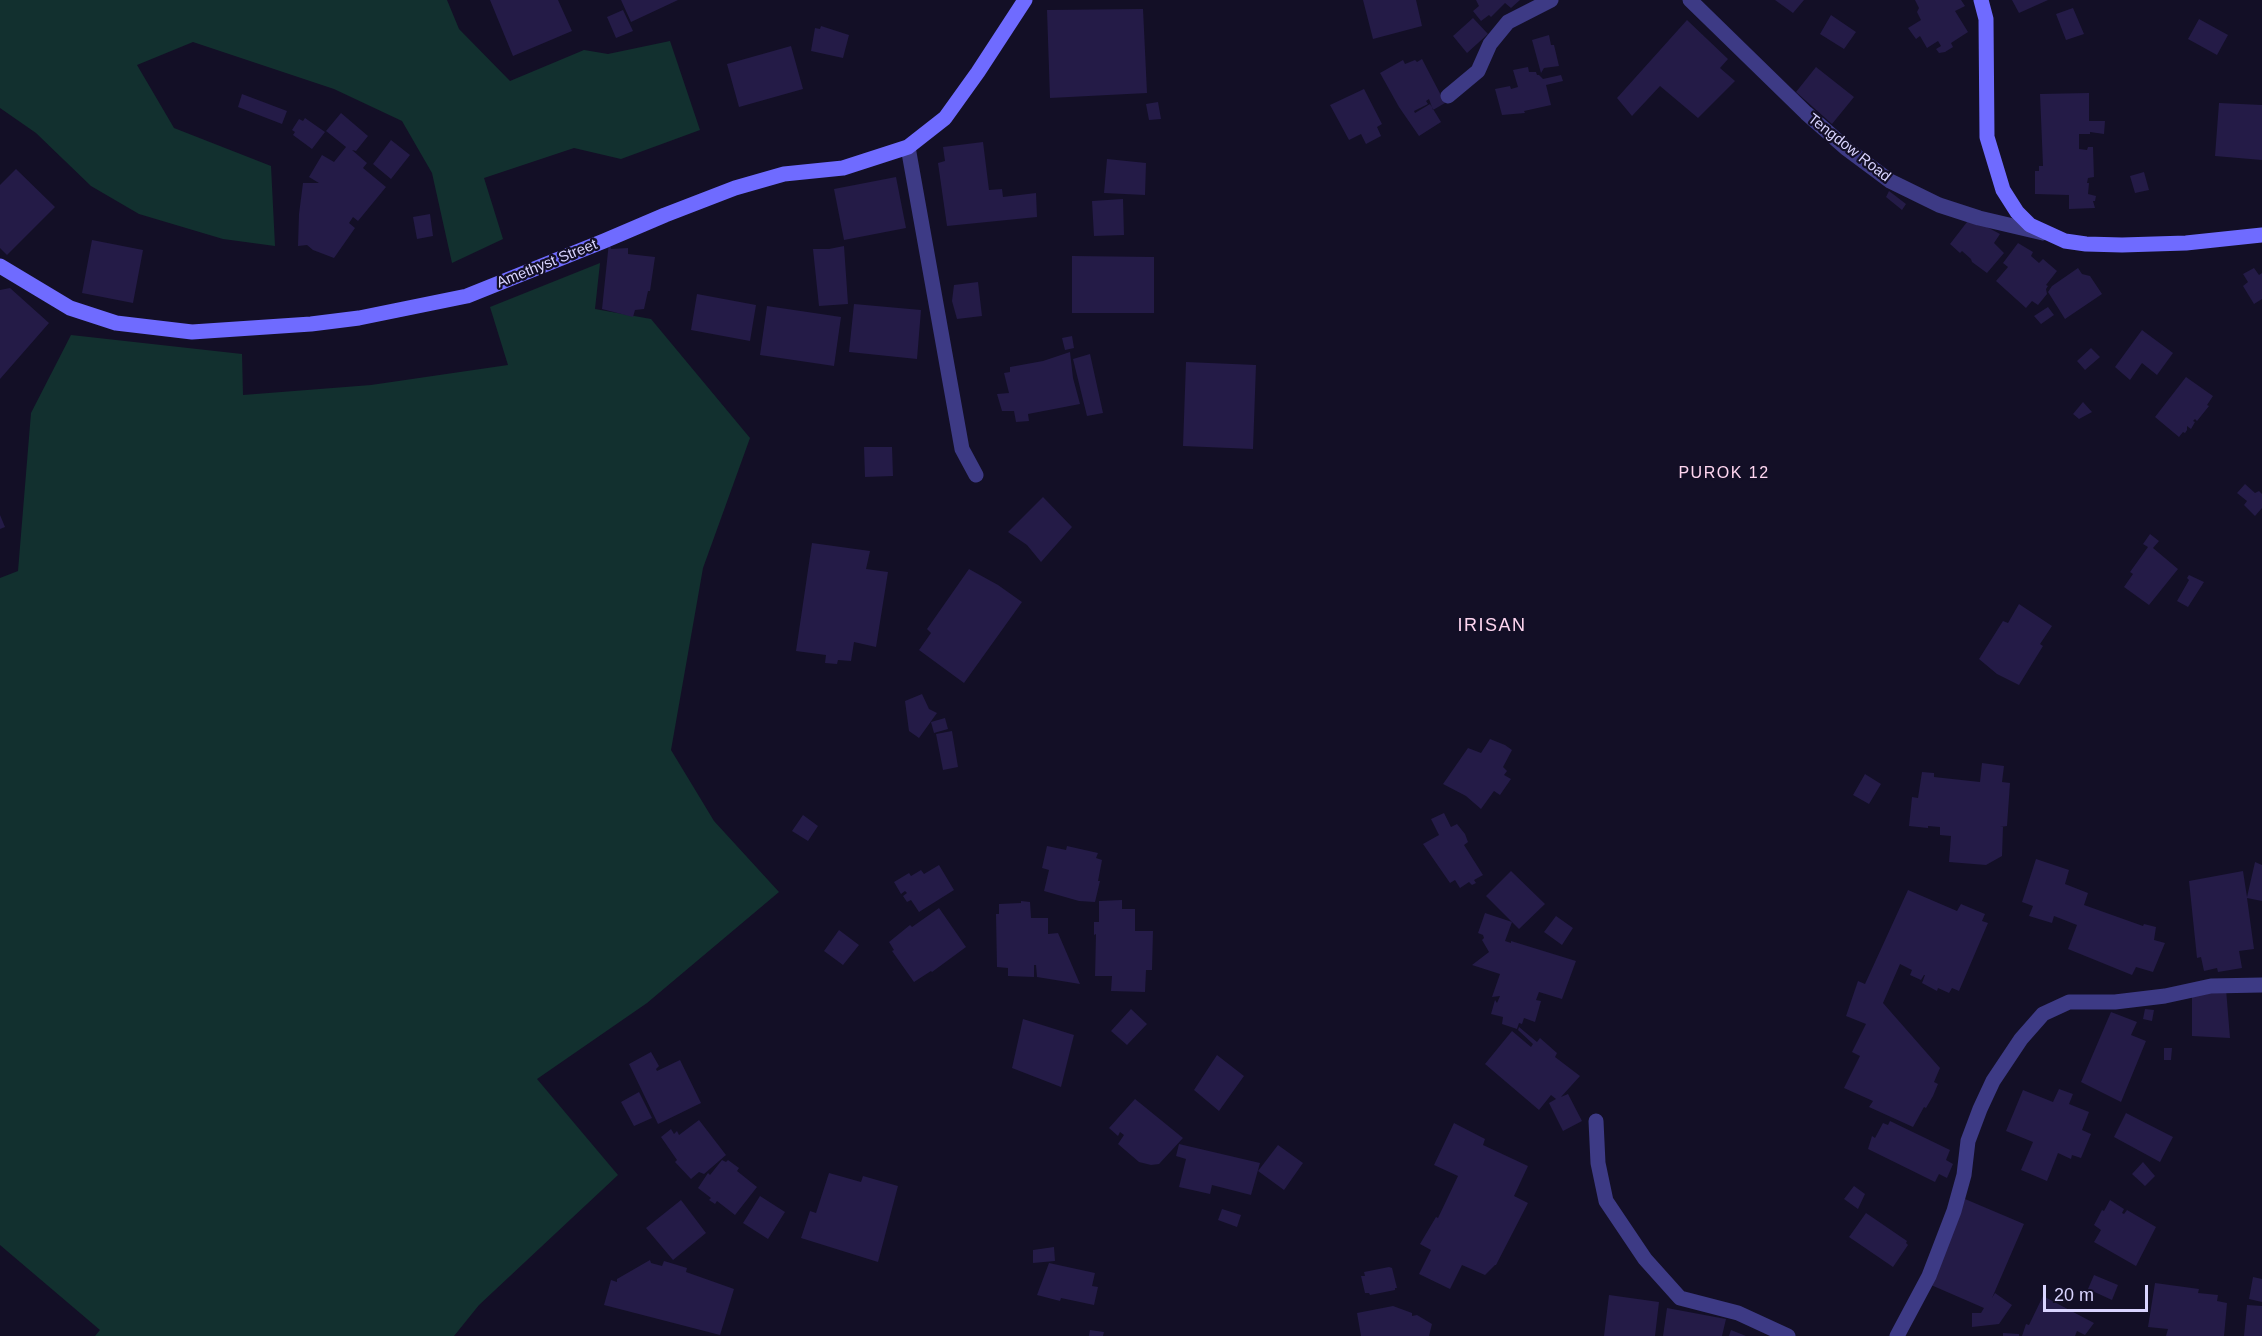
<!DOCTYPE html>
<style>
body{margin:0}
#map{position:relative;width:2262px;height:1336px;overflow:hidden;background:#130f26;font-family:Arial,sans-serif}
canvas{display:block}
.scale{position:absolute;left:2043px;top:1285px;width:105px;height:27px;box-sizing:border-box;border:3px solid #d9d4ff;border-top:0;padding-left:8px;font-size:18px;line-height:21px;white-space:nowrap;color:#d9d4ff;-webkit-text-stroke:4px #130f26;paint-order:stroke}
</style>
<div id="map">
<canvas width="2262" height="1336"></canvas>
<div class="scale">20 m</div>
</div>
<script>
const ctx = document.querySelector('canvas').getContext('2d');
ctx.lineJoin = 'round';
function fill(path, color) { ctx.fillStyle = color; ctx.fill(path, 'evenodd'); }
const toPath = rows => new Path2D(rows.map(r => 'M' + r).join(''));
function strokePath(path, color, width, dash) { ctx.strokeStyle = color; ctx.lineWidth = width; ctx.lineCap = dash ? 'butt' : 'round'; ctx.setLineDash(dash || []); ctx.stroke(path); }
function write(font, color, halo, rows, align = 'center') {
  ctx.font = font + ' Arial,sans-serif'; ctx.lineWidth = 4.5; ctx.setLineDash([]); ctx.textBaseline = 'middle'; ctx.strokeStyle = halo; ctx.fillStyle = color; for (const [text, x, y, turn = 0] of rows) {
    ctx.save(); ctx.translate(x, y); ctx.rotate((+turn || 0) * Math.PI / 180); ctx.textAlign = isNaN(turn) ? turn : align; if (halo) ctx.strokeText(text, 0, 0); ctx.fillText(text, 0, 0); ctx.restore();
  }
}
fill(toPath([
 [0,0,447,0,459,29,510,81,584,50,608,54,670,41,700,130,621,159,574,148,484,178,503,239,452,263,432,173,402,121,334,89,193,42,137,65,174,128,271,166,275,246,223,239,139,214,91,186,36,133,0,108],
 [600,263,595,309,651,319,750,438,703,568,671,750,714,821,779,892,647,1003,537,1079,618,1175,479,1305,454,1336,95,1336,100,1330,0,1245,0,578,18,571,31,413,71,335,242,354,243,395,371,385,508,365,490,307]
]), '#12302f');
fill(toPath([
 [490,0,558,0,572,31,513,56],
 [621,0,678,0,631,22],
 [1363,0,1416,0,1422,26,1373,39],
 [1476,0,1520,0,1511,8,1505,3,1491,17,1489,15,1481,21,1473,11,1479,6],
 [1775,0,1804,0,1793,13],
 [1915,0,1961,0,1965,6,1955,11,1968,32,1951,43,1953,47,1945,52,1939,53,1936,49,1941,46,1938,41,1927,48,1920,36,1916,39,1908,28,1921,20,1917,12,1919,8],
 [2012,0,2048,0,2019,13],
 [2073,8,2084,34,2066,40,2056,14],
 [1143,9,1147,93,1050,98,1047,10],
 [623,10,633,31,616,38,607,17],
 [1831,15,1856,32,1844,49,1820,34],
 [1473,18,1488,34,1467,53,1453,36],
 [2199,19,2228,35,2217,55,2188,39],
 [1687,20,1728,59,1720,68,1735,81,1698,118,1660,86,1632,116,1617,98],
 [821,26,849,35,843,58,811,51,815,28,820,29],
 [1549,35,1551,45,1554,45,1559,66,1544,68,1541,73,1532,40],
 [791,46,803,89,739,107,727,64],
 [1422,59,1445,103,1433,110,1429,99,1426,101,1428,104,1414,111,1415,113,1430,104,1441,122,1419,136,1399,107,1380,73,1403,60,1405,64,1415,60,1417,62],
 [1528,67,1529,72,1536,72,1537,75,1539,75,1543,79,1561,75,1563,81,1546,85,1551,105,1524,111,1525,113,1502,115,1495,89,1510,86,1511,89,1518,87,1513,70],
 [1816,67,1854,97,1832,124,1796,92],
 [1364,89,1382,124,1377,127,1381,136,1366,144,1361,134,1349,140,1330,105],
 [2089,93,2089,121,2105,121,2104,134,2090,132,2090,134,2079,134,2079,149,2087,150,2088,147,2093,147,2094,177,2088,178,2087,183,2089,183,2088,194,2096,196,2095,201,2093,201,2095,208,2069,209,2069,195,2035,194,2035,171,2039,171,2039,166,2043,166,2040,94],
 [242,94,287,111,282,124,238,107],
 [1158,102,1161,119,1149,120,1146,104],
 [2219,103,2262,105,2262,160,2215,156],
 [341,113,368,136,356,151,352,150,367,163,363,168,386,187,358,221,353,217,349,223,355,228,334,258,313,250,307,245,298,246,299,214,303,183,319,183,309,177,322,155,334,162,346,147,326,131],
 [305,118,325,132,312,149,293,135,295,132,292,130,299,119,303,121],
 [391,140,410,155,391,179,373,164],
 [983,142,989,190,1002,189,1003,197,1036,193,1037,217,947,226,938,163,945,161,943,147],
 [1107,159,1146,163,1145,195,1104,193],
 [16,169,55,207,7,255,0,248,0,185],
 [2144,172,2149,190,2135,193,2130,176],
 [896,177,906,228,844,240,834,189],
 [1889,191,1906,204,1902,210,1886,197],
 [1123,199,1124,235,1094,236,1092,201],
 [430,214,433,236,417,239,413,217],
 [1972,219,2000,234,1994,243,2004,253,1987,273,1972,262,1971,259,1962,251,1960,253,1950,244,1967,222],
 [92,240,143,250,133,303,82,293],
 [609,242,611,249,628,248,628,254,655,257,650,291,648,291,644,309,635,310,633,317,602,309],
 [2018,243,2033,252,2031,256,2039,263,2043,259,2057,271,2046,285,2048,286,2046,289,2047,294,2038,305,2032,301,2026,308,1996,281,2008,267,2003,263],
 [844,246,848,304,819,306,813,249,829,249],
 [1072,256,1154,257,1154,313,1072,313],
 [2078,268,2082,274,2090,276,2102,294,2065,319,2048,292,2052,286],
 [2254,268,2259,275,2262,273,2262,299,2254,304,2243,286,2248,282,2243,274],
 [978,282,982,316,957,319,952,301,954,285],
 [10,288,49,323,0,379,0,290],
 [697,294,756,305,750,341,691,330],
 [854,304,921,310,917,359,849,352],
 [767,306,841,317,834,366,760,355],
 [2048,307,2054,315,2041,324,2034,316],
 [2142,330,2173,353,2157,375,2142,363,2130,380,2115,367],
 [1072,336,1074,348,1065,350,1062,338],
 [2091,348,2100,357,2085,370,2077,361],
 [1070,352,1073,378,1080,404,1028,414,1029,421,1016,422,1014,411,1002,411,997,394,1009,393,1004,373,1010,372,1010,367,1043,361],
 [1090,354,1103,413,1087,416,1073,359],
 [1186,362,1256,365,1253,449,1183,446],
 [2186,377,2213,396,2207,405,2209,406,2197,421,2195,419,2193,421,2195,422,2191,429,2187,426,2187,430,2185,433,2183,432,2179,437,2155,417],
 [2083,402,2092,412,2079,419,2073,414],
 [864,447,892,447,893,476,865,477],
 [2245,484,2255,493,2259,491,2262,494,2262,508,2255,516,2244,505,2247,501,2237,493],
 [1043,497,1072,527,1041,562,1027,545,1008,532],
 [0,515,5,527,0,529],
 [2150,534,2159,541,2153,548,2178,569,2149,605,2124,587,2133,574,2130,572,2148,547,2143,544],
 [812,543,870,551,866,569,888,572,876,647,854,642,851,661,838,660,837,664,825,663,826,655,796,651],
 [969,569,998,585,1022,602,964,683,919,650,931,633,927,629],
 [2189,575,2204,582,2188,607,2177,601,2189,580,2187,578],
 [2019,604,2052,626,2040,644,2043,646,2019,685,1997,674,1979,659,2003,621,2008,623],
 [922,694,929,709,937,713,919,738,909,731,905,701],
 [945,718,948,729,934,733,931,722],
 [952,731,958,767,943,770,936,734],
 [1490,739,1505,745,1512,750,1503,767,1507,771,1504,775,1511,779,1500,795,1494,791,1481,809,1466,796,1443,784,1468,748,1481,753],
 [1982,763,2004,766,2002,782,2010,783,2007,826,2000,827,2003,827,2002,856,1986,865,1949,862,1951,836,1940,835,1940,827,1928,826,1928,828,1909,826,1912,797,1918,798,1922,772,1934,773,1934,777,1980,782],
 [1865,774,1881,784,1869,804,1853,795],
 [1444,813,1451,827,1457,824,1465,834,1468,842,1464,845,1483,875,1474,880,1476,883,1472,885,1469,882,1460,888,1455,880,1450,883,1423,844,1439,835,1431,819],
 [803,815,818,826,808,841,792,831],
 [1047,846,1066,850,1067,846,1098,853,1096,858,1102,860,1098,881,1100,881,1095,902,1079,901,1044,891,1049,870,1042,868],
 [2036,859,2069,870,2065,884,2088,893,2084,905,2143,926,2144,924,2156,927,2154,940,2165,943,2153,972,2136,967,2132,975,2068,949,2077,925,2054,916,2052,923,2029,916,2033,906,2022,902],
 [2255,862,2262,865,2262,901,2247,898,2254,949,2239,951,2242,968,2218,972,2217,968,2204,971,2201,957,2197,958,2189,881,2243,871,2247,897],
 [939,865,954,890,919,912,911,900,907,902,903,896,907,893,905,891,901,894,894,882,909,873,911,876,921,870,924,874],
 [1511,871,1545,904,1519,929,1486,896],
 [1908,890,1957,911,1961,904,1985,914,1982,921,1988,923,1959,991,1952,988,1949,993,1938,988,1937,991,1922,983,1925,975,1924,975,1921,980,1910,975,1912,970,1900,964,1883,1003,1940,1068,1934,1082,1938,1084,1933,1096,1926,1108,1924,1107,1913,1127,1869,1107,1873,1101,1844,1088,1860,1056,1852,1052,1866,1024,1846,1016,1858,981,1865,984],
 [1122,900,1122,909,1135,909,1135,931,1153,931,1152,970,1146,970,1145,992,1111,991,1112,976,1095,976,1096,934,1094,935,1094,922,1099,922,1099,901],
 [1021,901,1030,902,1031,918,1048,918,1048,934,1058,933,1080,984,1037,977,1036,965,1034,965,1034,977,1008,976,1008,968,997,967,996,914,999,914,999,904,1021,903],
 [939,908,966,947,932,972,931,971,914,982,892,951,894,950,889,942,910,925,912,927],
 [1485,913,1512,922,1505,941,1511,943,1511,941,1576,961,1562,999,1539,992,1536,1000,1541,1001,1535,1022,1524,1018,1522,1024,1519,1023,1517,1029,1502,1024,1503,1017,1491,1014,1495,1000,1497,1003,1500,996,1492,997,1500,974,1472,965,1489,952,1482,940,1484,938,1483,935,1478,933],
 [1556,916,1573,928,1562,945,1544,932],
 [839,930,859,945,843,965,824,951],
 [2226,989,2230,1038,2192,1036,2192,994],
 [1131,1009,1147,1024,1127,1045,1111,1031],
 [2145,1009,2154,1010,2152,1021,2143,1019],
 [2111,1012,2137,1022,2131,1035,2146,1041,2121,1102,2081,1082],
 [1023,1019,1074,1035,1061,1087,1012,1068],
 [1519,1027,1537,1042,1540,1038,1557,1053,1555,1057,1580,1076,1561,1097,1568,1094,1582,1121,1563,1131,1549,1103,1556,1099,1551,1095,1539,1110,1485,1064,1512,1031,1531,1047,1533,1044,1518,1030],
 [2164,1048,2172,1048,2171,1060,2164,1060],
 [651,1052,659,1066,656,1069,657,1071,680,1060,701,1103,658,1124,629,1064],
 [1217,1055,1244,1076,1219,1111,1194,1090],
 [2059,1089,2073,1094,2069,1104,2089,1112,2082,1130,2091,1134,2081,1158,2072,1155,2071,1159,2058,1153,2047,1181,2021,1170,2033,1142,2006,1131,2023,1090,2053,1102],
 [639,1092,652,1118,634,1126,621,1102],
 [1135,1099,1183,1138,1159,1164,1151,1165,1139,1162,1118,1144,1124,1135,1120,1132,1118,1136,1109,1128],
 [2126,1113,2173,1137,2160,1162,2114,1137],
 [699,1120,726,1155,704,1174,699,1172,691,1179,675,1162,677,1160,661,1137,671,1129,674,1134,677,1131,679,1135],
 [1890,1121,1950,1150,1946,1160,1953,1164,1947,1178,1939,1174,1935,1182,1868,1149,1872,1136,1875,1138,1883,1123,1888,1125],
 [1454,1123,1485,1139,1483,1145,1528,1166,1514,1196,1528,1203,1496,1265,1495,1265,1485,1275,1462,1265,1450,1289,1419,1274,1431,1250,1420,1244,1436,1217,1438,1218,1458,1176,1434,1165],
 [1179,1144,1260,1163,1251,1195,1212,1185,1210,1194,1179,1187,1186,1159,1176,1156],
 [1278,1145,1303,1163,1284,1190,1258,1171],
 [722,1160,726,1162,728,1160,739,1168,737,1171,757,1187,735,1215,717,1201,715,1204,709,1200,711,1198,698,1188,708,1173,710,1175],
 [2143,1162,2155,1176,2145,1186,2132,1174],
 [829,1173,861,1182,863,1176,898,1186,878,1262,801,1238,810,1211,816,1213],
 [1854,1186,1865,1194,1858,1209,1844,1199],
 [760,1196,785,1212,768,1239,743,1223],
 [1965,1199,2024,1224,1992,1298,1995,1293,2012,1305,1999,1324,1972,1327,1972,1313,1981,1313,1984,1308,1931,1285],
 [681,1200,706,1233,673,1260,646,1228],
 [2110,1200,2124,1209,2122,1213,2124,1214,2127,1210,2156,1227,2136,1266,2094,1242,2101,1230,2094,1225,2102,1210,2104,1211],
 [1222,1209,1241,1215,1237,1227,1218,1220],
 [1866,1213,1907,1241,1906,1243,1908,1245,1893,1267,1849,1237],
 [1054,1247,1055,1261,1033,1263,1033,1250],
 [650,1260,651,1263,662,1266,664,1261,687,1268,686,1272,734,1289,720,1335,604,1305,611,1280,617,1282,617,1279],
 [1049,1263,1095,1273,1092,1286,1098,1287,1094,1305,1061,1298,1060,1301,1037,1295],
 [1389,1267,1392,1268,1397,1288,1395,1288,1395,1290,1370,1295,1369,1293,1365,1293,1361,1276,1365,1276,1364,1272],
 [2094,1275,2118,1285,2112,1300,2088,1289],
 [2253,1277,2262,1279,2262,1302,2249,1299],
 [2155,1283,2199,1289,2198,1293,2218,1295,2217,1301,2227,1303,2224,1336,2166,1336,2168,1329,2148,1327],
 [1609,1295,1659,1302,1655,1336,1604,1336],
 [2043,1296,2094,1323,2085,1335,2077,1331,2075,1336,2022,1336,2026,1324,2029,1325],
 [2247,1305,2262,1306,2262,1336,2244,1336],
 [1393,1306,1412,1313,1412,1316,1417,1315,1432,1324,1429,1336,1361,1336,1357,1313],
 [1667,1308,1726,1319,1722,1336,1663,1336],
 [1090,1330,1104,1332,1103,1336,1089,1336],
 [1731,1330,1746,1336,1729,1336],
 [2003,1333,2019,1334,2019,1336,2003,1336]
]), '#241b47');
strokePath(toPath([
 [1596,1121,1598,1163,1606,1201,1645,1259,1680,1298,1738,1313,1788,1336]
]), '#3d3a85', 15);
strokePath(toPath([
 [1690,0,1806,113,1847,149,1890,181,1939,205,1979,218,2043,233],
 [1448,96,1478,71,1490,44,1508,22,1551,0],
 [908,147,962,449,976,475],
 [1897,1336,1929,1276,1954,1211,1964,1175,1968,1141,1980,1109,1993,1081,2021,1039,2043,1014,2069,1002,2115,1002,2165,996,2211,986,2262,985]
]), '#3d3a85', 15);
strokePath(toPath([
 [1981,0,1986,19,1987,137,2003,190,2017,212,2030,225,2065,241,2086,244,2122,245,2186,243,2262,235],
 [0,266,70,308,116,323,192,332,311,324,359,318,467,296,604,241,665,215,735,188,784,174,843,168,908,147,945,118,978,72,1025,0]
]), '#6f6bff', 15);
write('15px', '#d9d4ff', '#130f26', [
 ["Tengdow Road",1849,148,38],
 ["Amethyst Street",547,264,-22]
]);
ctx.letterSpacing = '1.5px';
write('16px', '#ffd6f0', '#130f26', [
 ["PUROK 12",1724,474]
]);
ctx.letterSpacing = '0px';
ctx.letterSpacing = '1.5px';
write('18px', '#ffd6f0', '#130f26', [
 ["IRISAN",1492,626]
]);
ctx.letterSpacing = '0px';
</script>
